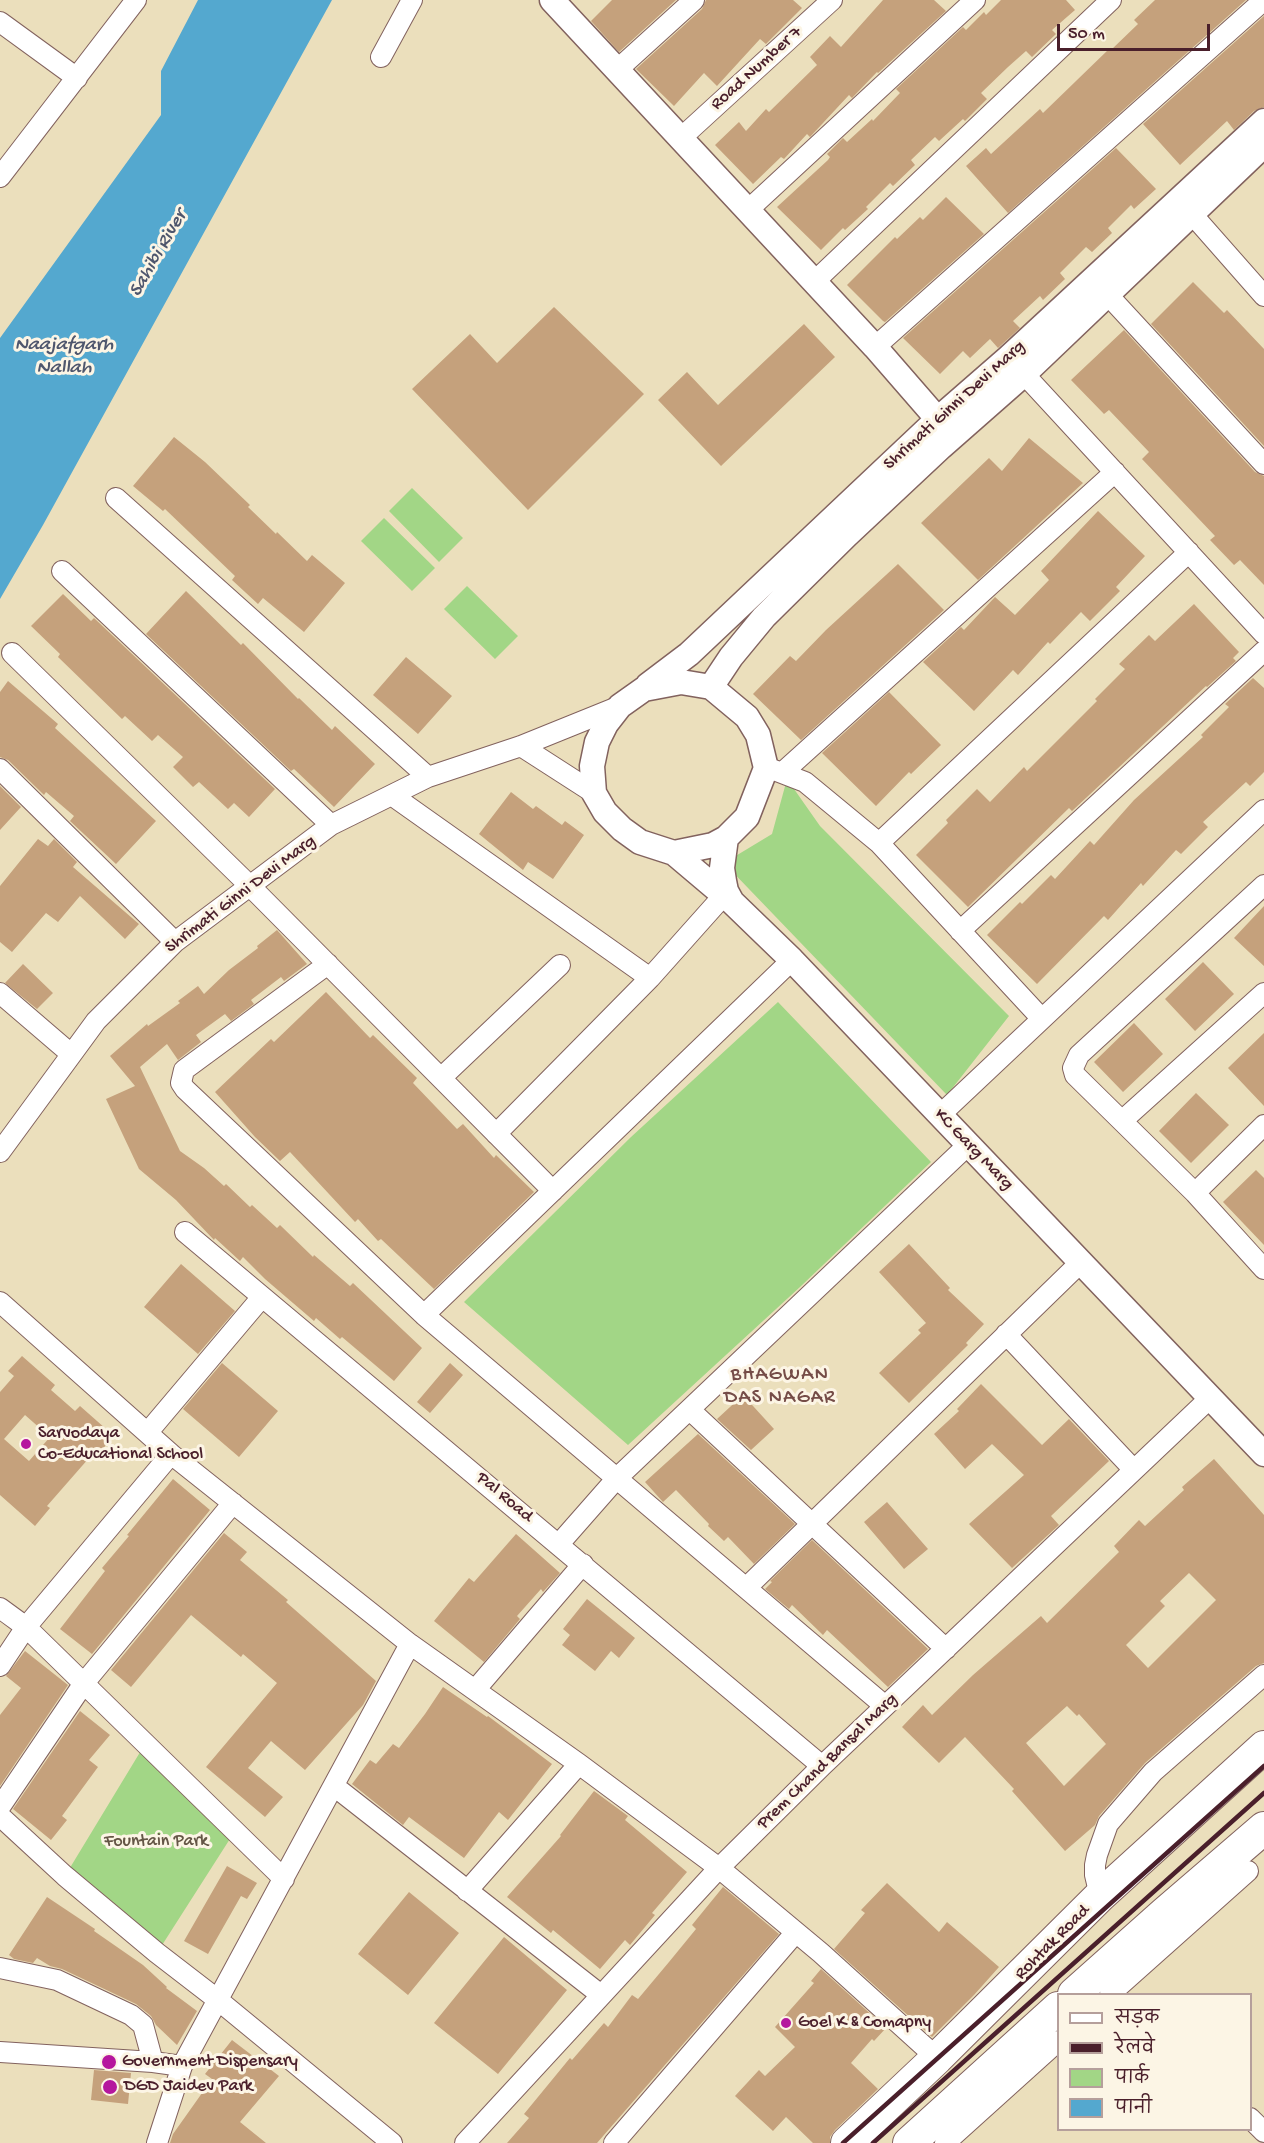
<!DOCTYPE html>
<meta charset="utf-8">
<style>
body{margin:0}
#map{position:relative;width:1264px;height:2143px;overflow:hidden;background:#ebdfbc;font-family:"Gochi Hand","Playpen Sans Deva",sans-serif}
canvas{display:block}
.legend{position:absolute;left:1057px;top:1993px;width:195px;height:138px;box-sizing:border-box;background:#fcf5e5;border:2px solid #b59f9b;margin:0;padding:8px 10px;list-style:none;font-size:18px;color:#4a1f2b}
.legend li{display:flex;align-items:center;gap:12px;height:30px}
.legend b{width:30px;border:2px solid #b59f9b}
.scale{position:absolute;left:1057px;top:24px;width:153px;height:27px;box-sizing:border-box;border:3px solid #4a1f2b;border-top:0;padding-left:8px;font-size:18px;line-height:21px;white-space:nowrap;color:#4a1f2b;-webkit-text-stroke:4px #fcf5e5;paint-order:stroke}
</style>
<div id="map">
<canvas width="1264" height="2143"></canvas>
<ul class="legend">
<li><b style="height:8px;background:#fff"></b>सड़क</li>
<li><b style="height:8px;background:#4a1f2b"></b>रेलवे</li>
<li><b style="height:16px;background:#a2d686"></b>पार्क</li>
<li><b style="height:16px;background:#54a8cf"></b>पानी</li>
</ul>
<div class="scale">50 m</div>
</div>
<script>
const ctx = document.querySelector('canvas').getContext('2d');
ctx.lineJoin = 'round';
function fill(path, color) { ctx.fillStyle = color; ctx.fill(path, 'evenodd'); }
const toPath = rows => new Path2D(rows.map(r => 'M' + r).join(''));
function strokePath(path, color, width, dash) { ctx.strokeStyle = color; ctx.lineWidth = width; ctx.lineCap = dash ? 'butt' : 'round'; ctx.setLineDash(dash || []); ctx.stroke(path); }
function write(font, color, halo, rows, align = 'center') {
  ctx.font = font + ' "Gochi Hand",sans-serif'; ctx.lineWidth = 6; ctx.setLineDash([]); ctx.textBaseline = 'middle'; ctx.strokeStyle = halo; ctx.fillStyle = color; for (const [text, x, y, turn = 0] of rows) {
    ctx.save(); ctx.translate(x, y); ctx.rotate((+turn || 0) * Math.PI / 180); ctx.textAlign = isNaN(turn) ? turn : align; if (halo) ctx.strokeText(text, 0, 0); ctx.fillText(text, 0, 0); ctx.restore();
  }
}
fill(toPath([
 [412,488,463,538,439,562,389,511],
 [384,518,435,568,412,591,361,541],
 [467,586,518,636,495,659,444,609],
 [787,779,820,826,1009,1016,947,1095,724,863,772,834],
 [778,1002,931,1162,800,1287,628,1445,464,1302,631,1137],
 [145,1744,235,1831,157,1953,65,1876]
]), '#a2d686');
fill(toPath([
 [198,0,332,0,43,525,0,599,0,338,161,115,161,71]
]), '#54a8cf');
fill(toPath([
 [612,0,676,0,619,52,591,21],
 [706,0,793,0,802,8,766,44,760,39,717,86,704,73,674,106,636,69,702,9],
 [883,0,934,0,946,11,878,73,877,72,852,98,849,95,810,137,807,134,784,159,781,157,753,184,715,145,739,122,746,131,766,109,769,112,817,65,810,57,830,36,841,47],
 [1001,0,1066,0,1075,10,1052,30,1056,34,1032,57,1026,51,1008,67,981,93,987,99,965,121,963,119,939,141,935,137,911,160,915,165,893,186,890,183,866,207,868,209,845,230,843,228,821,250,777,207,828,160,830,157,827,154,843,138,847,142,872,119,873,121,900,93,896,89,963,27,966,30,984,12,986,15],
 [1155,0,1246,0,1008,213,966,166,986,148,991,154,1040,109,1043,113,1109,49,1111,50,1138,24,1134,20],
 [1264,16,1264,107,1254,111,1234,130,1227,121,1180,165,1143,124],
 [1116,148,1156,189,1134,209,1131,205,1108,228,1112,233,1092,252,1086,247,1060,273,1065,279,1043,300,1040,296,1013,321,1020,328,998,348,990,339,970,358,963,351,940,374,903,338],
 [946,197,984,234,885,322,883,321,847,285,895,237,897,239,920,217,923,220],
 [1193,282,1224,313,1227,310,1264,349,1264,446,1151,324],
 [554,307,644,394,528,510,412,389,470,334,497,363],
 [804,324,835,357,721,466,658,400,687,372,718,405],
 [1124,330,1255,472,1264,476,1264,585,1240,560,1234,565,1210,540,1215,536,1142,459,1149,452,1109,410,1104,414,1071,380],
 [174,437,205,462,250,505,248,507,276,534,277,532,307,561,312,555,345,583,304,632,263,598,258,604,232,580,235,576,165,509,163,511,133,486],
 [1029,438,1083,483,978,580,921,523,989,458,1002,471],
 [1098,511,1145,556,1116,587,1120,591,1090,621,1081,612,1050,644,1048,642,1018,675,1013,670,974,711,923,662,961,627,964,630,995,597,1015,615,1049,580,1041,571],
 [898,564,944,610,801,740,753,694,790,656,796,661,826,630],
 [186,591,241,645,243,643,298,699,299,698,332,730,335,726,375,764,334,807,294,769,291,771,146,634],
 [63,594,91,621,94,618,275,789,249,817,234,803,228,809,199,782,193,787,173,767,183,757,158,735,152,741,125,716,122,719,58,657,60,654,31,626],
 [1194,604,1239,652,1233,658,1236,661,1207,687,1206,686,1072,811,1069,808,968,907,916,855,948,823,946,820,977,789,990,802,1024,767,1027,771,1097,701,1095,699,1125,669,1119,664,1149,635,1155,641],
 [406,657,452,696,418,734,373,695],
 [1253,678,1264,688,1264,772,1250,786,1246,782,1203,822,1208,827,1181,854,1176,850,1143,886,1141,883,1108,920,1104,916,1037,984,987,935,1020,902,1022,904,1051,875,1055,879,1090,841,1094,845,1134,800,1203,737,1201,735,1229,707,1225,704],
 [8,681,58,724,55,728,156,821,116,864,70,821,74,816,46,792,44,795,8,760,0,757,0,692],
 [889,692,941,745,911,774,909,772,876,806,822,753],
 [0,786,21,807,0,830],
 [511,792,533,809,536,806,562,825,565,821,584,835,553,879,528,862,523,870,479,834],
 [38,839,48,846,54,839,77,862,73,867,139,924,125,939,80,896,58,922,46,913,12,952,0,942,0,886],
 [1264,906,1264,966,1234,938],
 [277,930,307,964,284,981,281,977,251,1000,254,1004,231,1021,225,1014,196,1035,201,1042,178,1060,167,1044,140,1067,180,1151,204,1168,224,1186,226,1184,250,1207,252,1205,277,1228,280,1225,313,1257,314,1255,350,1286,353,1283,422,1348,394,1381,342,1337,340,1339,316,1318,314,1321,265,1279,243,1257,240,1261,215,1238,214,1240,176,1200,139,1169,106,1099,135,1086,110,1056,147,1024,148,1026,180,1003,178,1001,198,986,204,994,229,970,258,948,257,946],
 [1203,962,1234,994,1195,1031,1165,999],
 [23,964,53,993,37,1009,5,983],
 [326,992,370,1038,373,1035,417,1078,413,1083,457,1129,463,1124,494,1158,496,1155,534,1192,434,1289,381,1239,378,1241,358,1219,355,1222,290,1152,280,1161,255,1137,215,1092,271,1039,274,1042],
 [1134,1023,1163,1054,1123,1092,1094,1062],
 [1264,1033,1264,1106,1228,1068],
 [1196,1093,1229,1125,1191,1163,1159,1131],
 [1256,1170,1264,1178,1264,1245,1223,1202],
 [909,1244,950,1288,948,1290,984,1324,966,1343,968,1345,909,1403,879,1373,921,1333,918,1330,926,1323,879,1272],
 [181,1264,235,1311,198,1354,144,1307],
 [22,1356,55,1385,51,1390,75,1411,80,1406,114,1436,99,1453,96,1450,47,1506,50,1508,35,1526,0,1495,0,1392,14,1376,8,1371],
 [25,1415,50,1437,29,1461,4,1439],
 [222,1363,278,1411,239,1457,183,1409],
 [450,1363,463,1375,430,1413,417,1402],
 [981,1384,1042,1445,1069,1419,1109,1461,1051,1516,1059,1525,1012,1568,969,1524,1024,1475,992,1444,965,1469,934,1434,959,1411,957,1409],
 [743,1395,774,1429,751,1450,717,1419],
 [698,1434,795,1524,754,1564,728,1537,724,1541,708,1526,709,1524,676,1490,663,1502,645,1482],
 [1214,1459,1264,1515,1264,1663,1256,1666,1145,1763,1099,1816,1095,1825,1065,1851,1012,1791,1014,1789,965,1737,939,1763,902,1727,923,1705,932,1715,973,1675,1041,1616,1047,1623,1119,1552,1114,1546,1139,1520,1145,1526,1184,1490,1182,1487],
 [1189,1573,1216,1600,1148,1668,1126,1645,1165,1606,1160,1601],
 [1067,1706,1077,1716,1079,1714,1106,1744,1064,1786,1026,1743],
 [173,1479,210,1510,92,1654,60,1629,105,1571,102,1568,129,1536,127,1535],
 [887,1502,928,1549,904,1569,864,1522],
 [224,1533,247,1552,240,1560,288,1600,286,1602,376,1681,363,1705,305,1770,271,1741,248,1768,283,1797,265,1817,206,1767,277,1683,243,1654,241,1657,191,1615,131,1687,111,1670],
 [516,1534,560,1573,543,1592,541,1589,517,1616,520,1619,484,1662,434,1621,469,1578,474,1582],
 [812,1540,928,1649,888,1687,827,1630,823,1635,792,1605,789,1609,765,1589,772,1582,770,1581],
 [587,1599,635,1638,619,1658,611,1651,595,1671,562,1645,570,1635,563,1629],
 [25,1651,68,1685,0,1786,0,1715,21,1688,6,1676],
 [443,1687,487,1717,488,1716,552,1764,508,1820,499,1812,464,1858,409,1817,403,1825,352,1784,370,1760,376,1764,393,1744,399,1748,425,1714],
 [80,1711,110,1735,89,1760,98,1767,62,1816,67,1820,51,1840,13,1809],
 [594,1791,628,1816,625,1820,687,1872,652,1913,655,1915,630,1945,625,1940,600,1969,553,1930,551,1933,507,1897,561,1836,560,1835],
 [227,1866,257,1883,247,1899,241,1896,208,1954,184,1941],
 [887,1883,939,1932,947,1922,999,1967,974,1995,932,2037,834,1949,865,1913,861,1910],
 [723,1887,779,1934,597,2143,507,2143,529,2118,524,2114,570,2058,572,2060,604,2023,608,2027,632,1995,638,1999,669,1962,696,1929,692,1925],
 [409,1892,459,1933,408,1995,358,1954],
 [47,1897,95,1929,94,1931,143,1965,167,1987,166,1988,197,2011,177,2045,156,2025,151,2016,136,2004,62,1969,50,1966,37,1958,33,1963,14,1959,9,1955],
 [504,1937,567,1990,498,2074,434,2023],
 [821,1969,886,2028,874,2041,872,2039,851,2063,878,2089,835,2130,830,2137,830,2143,813,2143,786,2117,773,2131,735,2096,759,2070,765,2076,795,2047,775,2027,814,1983,811,1981],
 [232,2040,279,2076,240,2122,266,2143,170,2143,173,2134,212,2079,205,2074],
 [94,2070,131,2073,128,2104,91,2100]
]), '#c5a17c');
const minor = toPath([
 [0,22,77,78],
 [381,57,412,0],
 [617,70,694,0],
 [681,138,832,0],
 [0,177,136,0],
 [748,210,975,0],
 [1191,213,1264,296],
 [814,282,1111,0],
 [1107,294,1264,464],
 [875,347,1264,0],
 [1024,374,1264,634],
 [116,498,428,777],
 [62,571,331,825],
 [12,653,251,887,553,1191],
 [521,746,594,793],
 [0,769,175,942],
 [774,770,805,782,879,843,1042,1019],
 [782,773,1115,472],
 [393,796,650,978,724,895],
 [879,843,1189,552],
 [1264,885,1079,1055,1073,1068,1075,1075,1195,1193,1264,1269],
 [960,931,1264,651],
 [792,960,424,1315,885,1706],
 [328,964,184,1070,181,1083,185,1089,424,1315],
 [0,993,71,1054],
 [441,1078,560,965],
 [940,1115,1264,810],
 [1123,1120,1264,993],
 [496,1134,650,978],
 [0,1152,96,1021,175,942,331,825,428,777,521,746,620,706],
 [1195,1193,1264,1125],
 [185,1232,822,1766],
 [0,1302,171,1454,410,1644,579,1764,719,1868,821,1953,937,2058],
 [1006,1334,1134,1470],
 [690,1410,946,1649],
 [148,1432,262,1297],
 [559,1544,617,1478,968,1145],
 [746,1588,1080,1263],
 [0,1608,26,1627,284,1879],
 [0,1666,26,1627,171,1454],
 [475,1690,583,1564],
 [334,1786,601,1995],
 [0,1807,84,1683,233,1503],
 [0,1816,65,1876,157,1953,218,2000,392,2143],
 [467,1891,579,1764],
 [1100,1896,1095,1875,1095,1865,1097,1855,1108,1824,1153,1772,1264,1675],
 [0,1968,57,1980,131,2015,143,2025,153,2062],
 [1110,1994,1248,1871],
 [0,2052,153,2062,182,2066],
 [1250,2118,1264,2132],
 [157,2143,182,2066,410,1644],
 [465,2143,719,1868,822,1766,1209,1399],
 [614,2143,796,1932],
 [945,2143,1058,2041]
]);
const tertiary = toPath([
 [552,0,875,347,948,431],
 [648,685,689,654,938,419,1008,358,1264,121],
 [711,687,731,657,764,617,847,535,941,447,1024,374,1264,145],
 [726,838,722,868,724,881,726,891,732,902],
 [674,853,713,845,726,838,747,817,766,768,758,735,747,717,711,687,681,682,644,689,620,706,606,724,597,742,592,766,594,793,605,812,622,829,640,842,674,853,732,902,792,960,1264,1454]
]);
const primary = toPath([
 [1074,1994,1165,1913,1264,1828],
 [847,2143,937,2058,1100,1896,1264,1747],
 [909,2143,1058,2008]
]);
strokePath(minor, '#82625e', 22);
strokePath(tertiary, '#82625e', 27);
strokePath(primary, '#82625e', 34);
strokePath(minor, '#fff', 20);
strokePath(tertiary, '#fff', 24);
strokePath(primary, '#fff', 32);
strokePath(toPath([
 [843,2143,1264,1766],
 [873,2143,1264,1793]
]), '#4a1f2b', 4.5);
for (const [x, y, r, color] of [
 [26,1444,6,"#b5179e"],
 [786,2023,6,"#b5179e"],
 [109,2062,8,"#b5179e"],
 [110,2087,8,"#b5179e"]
]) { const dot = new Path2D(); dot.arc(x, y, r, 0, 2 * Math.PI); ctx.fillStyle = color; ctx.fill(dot); strokePath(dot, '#fcf5e5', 2); }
write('18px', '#4a1f2b', '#fcf5e5', [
 ["Road Number 7",757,69,-42],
 ["Shrimati Ginni Devi Marg",955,406,-42],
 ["Shrimati Ginni Devi Marg",241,895,-37],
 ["KC Garg Marg",973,1150,46],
 ["Pal Road",504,1498,40],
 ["Prem Chand Bansal Marg",828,1762,-44],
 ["Rohtak Road",1053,1943,-45]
]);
write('18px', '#4a1f2b', '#fcf5e5', [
 ["Sarvodaya",38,1434],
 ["Co-Educational School",38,1455],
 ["Goel K & Comapny",798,2023],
 ["Government Dispensary",122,2062],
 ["DGD Jaidev Park",124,2087]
], 'left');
write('18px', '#645646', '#fcf5e5', [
 ["Fountain Park",156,1842]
]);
write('italic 20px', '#4e566d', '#fcf5e5', [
 ["Sahibi River",159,254,-60],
 ["Naajafgarh",64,346],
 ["Nallah",64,369]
]);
ctx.letterSpacing = '1.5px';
write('20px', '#754c47', '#fcf5e5', [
 ["BHAGWAN",780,1376],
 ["DAS NAGAR",780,1399]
]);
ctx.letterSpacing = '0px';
</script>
